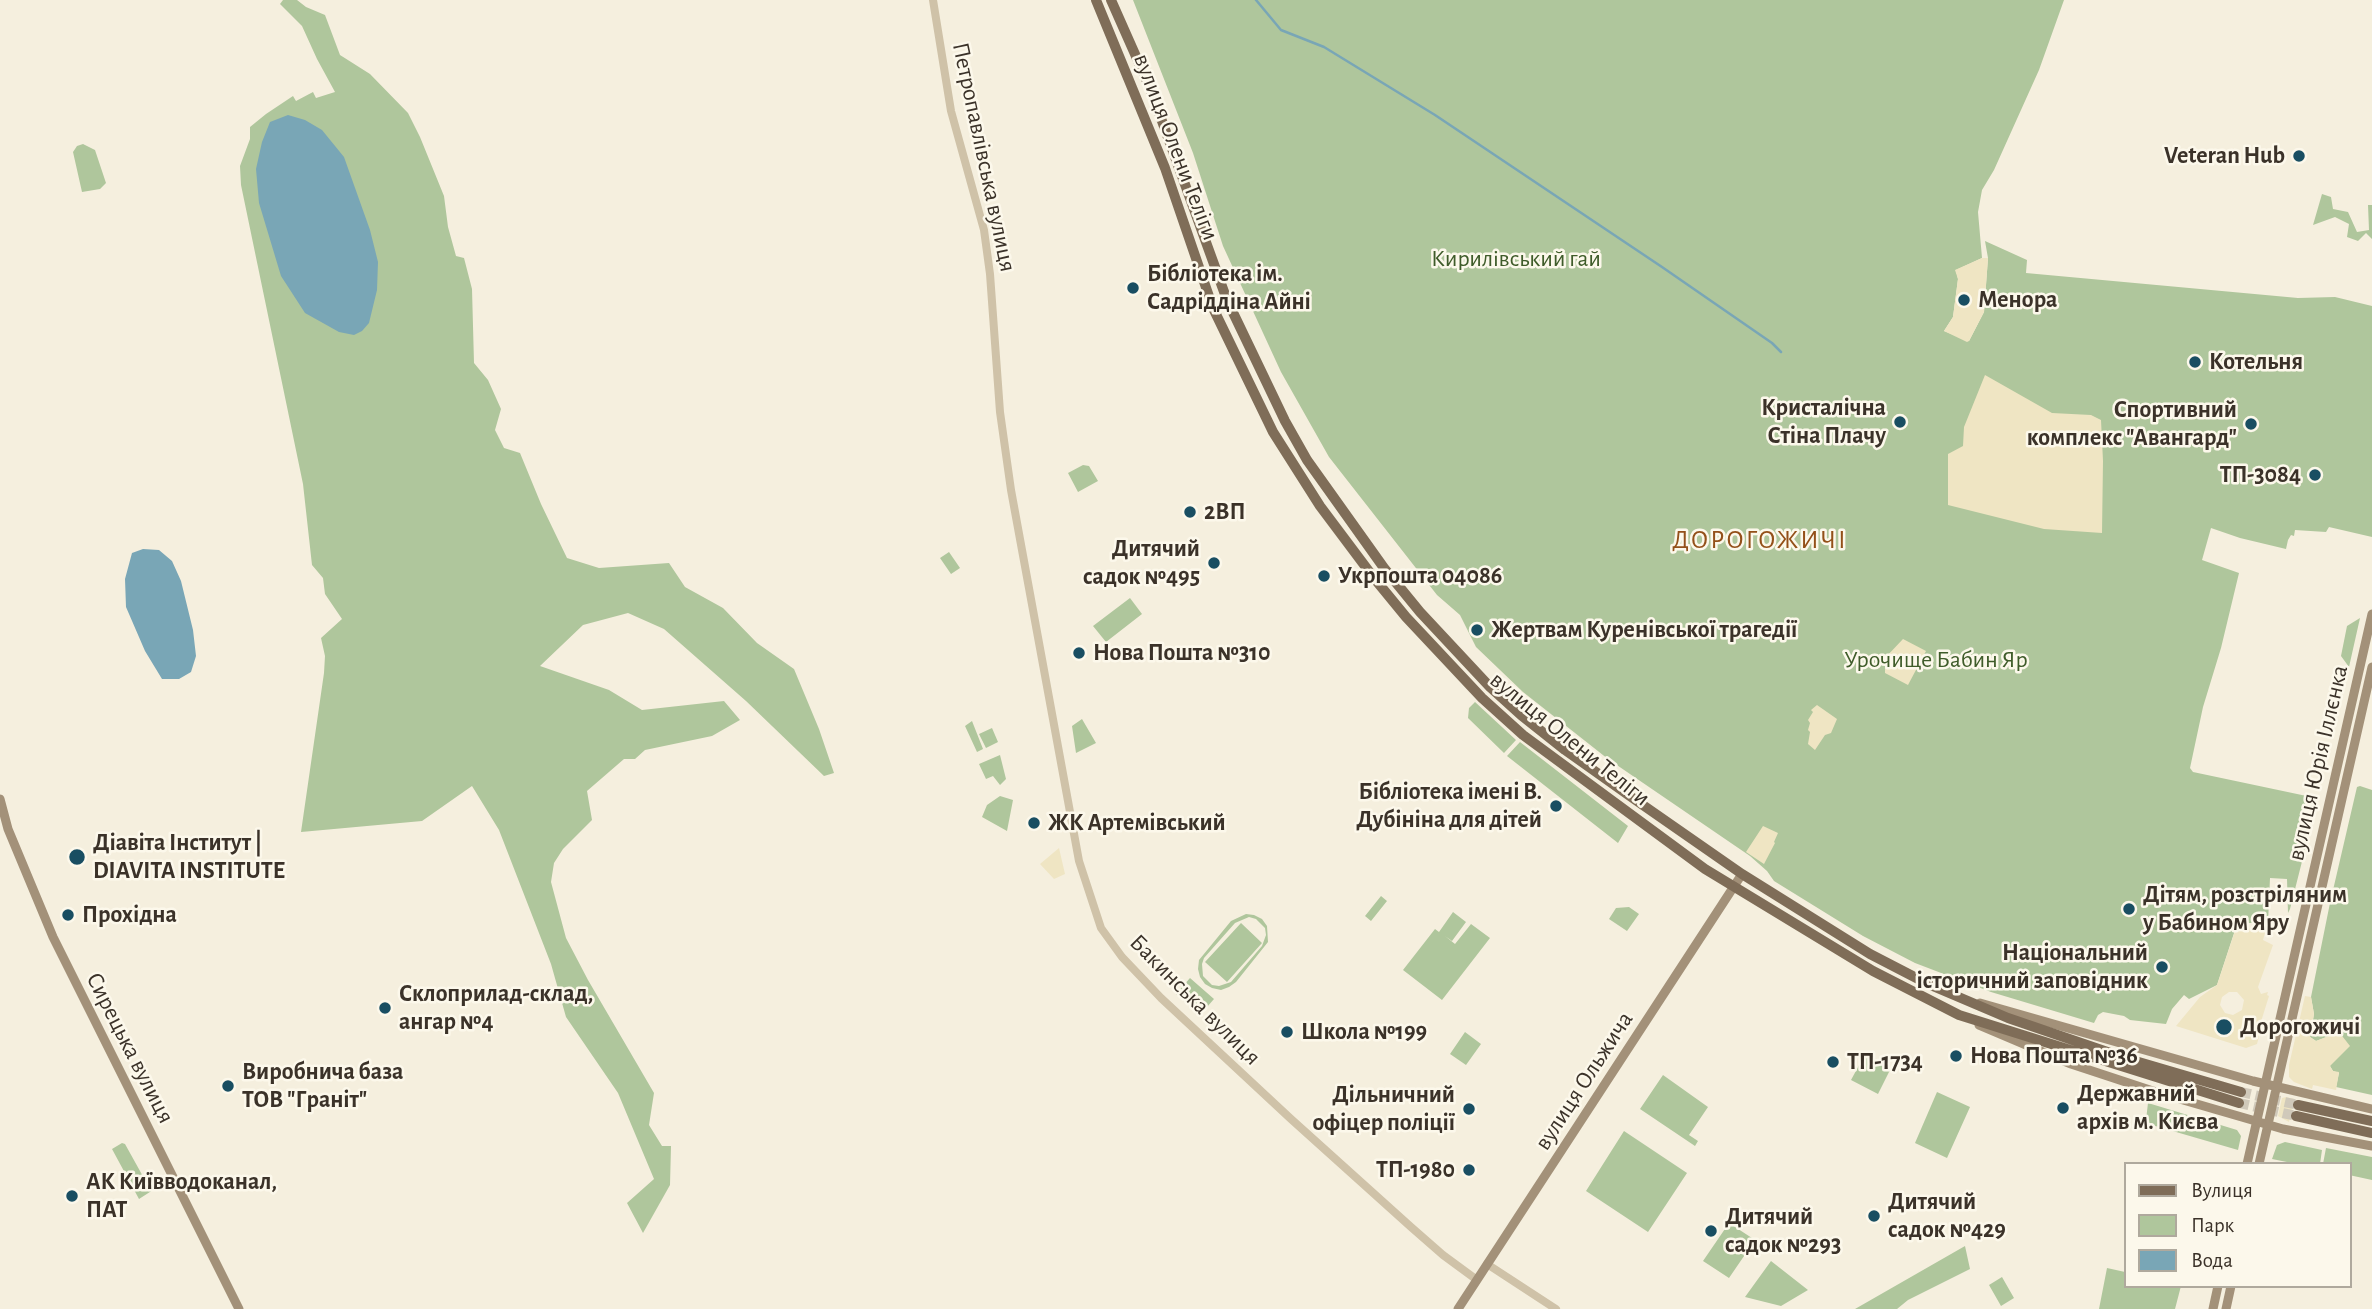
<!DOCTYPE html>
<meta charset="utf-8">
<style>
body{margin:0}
#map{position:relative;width:2372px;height:1309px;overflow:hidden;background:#f5efde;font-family:"Alegreya Sans",sans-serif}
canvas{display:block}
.legend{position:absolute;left:2124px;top:1162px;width:228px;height:126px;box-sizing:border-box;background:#fcf8eb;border:2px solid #afa99d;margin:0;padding:9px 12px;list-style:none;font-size:21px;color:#3b3229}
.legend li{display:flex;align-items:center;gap:14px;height:35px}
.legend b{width:35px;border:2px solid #afa99d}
</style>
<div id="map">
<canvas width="2372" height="1309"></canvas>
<ul class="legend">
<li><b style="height:9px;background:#7f6d58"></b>Вулиця</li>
<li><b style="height:19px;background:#afc69c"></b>Парк</li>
<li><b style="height:19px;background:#79a6b6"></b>Вода</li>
</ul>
</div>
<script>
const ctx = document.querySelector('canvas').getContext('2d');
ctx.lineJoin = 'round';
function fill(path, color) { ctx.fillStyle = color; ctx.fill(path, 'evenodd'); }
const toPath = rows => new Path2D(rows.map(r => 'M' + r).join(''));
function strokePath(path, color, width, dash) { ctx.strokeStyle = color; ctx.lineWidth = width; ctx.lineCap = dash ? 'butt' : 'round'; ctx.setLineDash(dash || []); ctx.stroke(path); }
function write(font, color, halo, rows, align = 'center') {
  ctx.font = font + ' "Alegreya Sans",sans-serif'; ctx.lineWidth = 5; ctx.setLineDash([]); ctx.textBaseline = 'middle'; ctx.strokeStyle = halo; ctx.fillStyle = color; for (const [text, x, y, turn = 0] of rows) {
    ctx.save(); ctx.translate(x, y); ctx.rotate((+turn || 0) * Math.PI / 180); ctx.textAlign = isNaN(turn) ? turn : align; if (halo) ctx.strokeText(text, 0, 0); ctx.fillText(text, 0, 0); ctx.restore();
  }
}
fill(toPath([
 [283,0,297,0,306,7,325,15,340,55,370,74,408,113,420,137,444,196,448,227,456,256,464,258,472,289,474,363,488,380,501,409,495,430,504,448,520,453,541,504,567,558,599,568,669,563,685,587,723,608,757,643,794,669,819,729,834,773,824,776,746,701,664,629,628,613,583,625,540,666,609,690,642,710,724,701,740,720,712,736,645,750,635,759,624,759,587,791,592,820,563,849,554,863,551,882,566,938,588,980,654,1093,649,1125,662,1146,671,1146,670,1185,643,1233,627,1203,654,1179,618,1093,566,1017,551,964,499,830,472,786,422,821,301,832,324,673,325,656,321,638,342,619,325,594,323,578,312,565,303,484,241,185,240,166,250,139,250,127,266,114,293,96,296,101,313,92,316,98,335,92,317,59,302,26,280,4],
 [1133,0,2064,0,2039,70,1994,170,1982,190,1978,212,1982,258,1956,270,1958,279,1953,317,1944,331,1969,341,1984,312,1988,258,1985,241,2027,260,2026,273,2298,298,2335,297,2372,306,2372,537,2329,527,2326,532,2295,530,2294,536,2291,535,2288,540,2286,549,2240,538,2211,528,2202,560,2239,573,2221,648,2203,707,2190,768,2193,772,2316,798,2317,802,2290,909,2288,913,2287,879,2270,878,2268,923,2246,923,2236,927,2217,985,2189,999,2184,995,2172,1009,2166,1024,2130,1020,2124,1016,2103,1012,2098,1015,2094,1023,1991,992,1915,963,1863,936,1774,881,1767,871,1750,856,1608,759,1523,692,1476,647,1460,615,1437,595,1329,457,1281,372,1223,246,1193,153],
 [83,144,95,150,106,183,100,189,82,192,73,152,77,146],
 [2322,194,2331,197,2333,209,2348,212,2357,232,2369,230,2368,205,2372,205,2372,239,2366,233,2358,241,2347,237,2349,224,2335,217,2313,225],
 [1083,465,1089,466,1098,481,1078,492,1068,473],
 [949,552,960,568,951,574,940,558],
 [1130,598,1142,614,1106,642,1093,626],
 [2360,618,2349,667,2341,656,2347,626],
 [1475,702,1516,740,1504,753,1468,718,1469,708],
 [1082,719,1096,743,1076,753,1072,726],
 [972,721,983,749,977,752,965,726],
 [992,728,998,742,986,748,979,734],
 [1520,742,1628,826,1618,843,1507,756],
 [1000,755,1006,779,1000,785,993,776,986,779,979,764],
 [2360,786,2372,790,2372,1095,2336,1087,2339,1073,2333,1071,2330,1066,2340,1032,2316,1041,2310,1037,2314,1014,2311,997,2330,903,2357,787],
 [1000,796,1013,800,1007,831,982,817,987,805],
 [1381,896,1387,901,1371,921,1365,916],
 [1629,907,1639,914,1627,931,1609,919,1616,908],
 [1453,912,1466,922,1452,941,1445,936,1455,944,1471,924,1490,938,1442,1000,1403,970,1435,929,1439,932],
 [1246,914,1254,915,1262,919,1267,926,1268,942,1236,982,1229,987,1221,990,1212,988,1205,984,1200,977,1198,969,1199,960,1231,921],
 [1249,917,1256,919,1265,928,1266,935,1262,946,1231,982,1219,986,1212,985,1203,976,1202,964,1204,958,1235,923],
 [1241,923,1262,943,1227,982,1205,962],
 [1190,978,1214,999,1200,1015,1176,994],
 [1465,1032,1481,1044,1466,1065,1450,1054],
 [1864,1056,1890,1070,1878,1094,1851,1080],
 [1663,1075,1708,1107,1689,1135,1698,1141,1695,1146,1640,1109],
 [1937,1092,1970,1107,1947,1158,1915,1143],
 [2148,1103,2237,1130,2241,1136,2238,1150,2152,1125,2146,1120],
 [1624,1131,1687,1173,1648,1232,1586,1191],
 [2285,1142,2322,1150,2320,1164,2297,1164,2272,1159,2277,1145],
 [122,1143,125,1144,145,1180,149,1179,153,1186,153,1190,139,1199,112,1149],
 [2326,1148,2372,1157,2372,1180,2349,1175,2349,1164,2323,1164],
 [1729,1223,1755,1240,1729,1278,1703,1261],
 [1965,1246,1970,1269,1908,1300,1897,1309,1855,1309],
 [1771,1261,1808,1290,1781,1306,1745,1297],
 [2107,1268,2125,1272,2125,1286,2181,1286,2175,1309,2099,1309],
 [2002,1277,2014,1298,2001,1306,1989,1285]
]), '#afc69c');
fill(toPath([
 [1982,258,1988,258,1984,312,1969,341,1967,342,1944,331,1953,317,1958,279,1955,270],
 [1985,375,2052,413,2091,415,2101,420,2103,461,2102,533,2044,529,1948,505,1948,454,1963,446,1964,427],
 [1903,639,1926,651,1908,685,1885,673,1885,658],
 [1817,705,1837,719,1831,733,1825,735,1815,750,1808,744,1810,732,1808,730,1810,723,1808,720,1813,712,1811,710],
 [1763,826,1778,833,1774,842,1775,843,1764,864,1746,852],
 [1059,848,1065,874,1054,879,1040,864],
 [2257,927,2266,929,2263,940,2273,945,2258,987,2261,994,2268,992,2267,995,2269,996,2259,1028,2261,1029,2257,1044,2246,1048,2176,1026,2200,997,2217,985,2236,928,2242,930],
 [2229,992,2237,992,2244,1000,2242,1010,2233,1015,2225,1013,2220,1005,2222,997],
 [2305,996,2311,997,2314,1014,2310,1037,2316,1041,2339,1032,2350,1046,2330,1066,2333,1071,2339,1072,2336,1090,2313,1085,2312,1089,2294,1082,2289,1077,2289,1065],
 [2286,1097,2294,1099,2289,1122,2278,1116,2282,1098]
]), '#efe5c3');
fill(toPath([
 [288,115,305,120,322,130,344,157,370,230,378,262,377,290,369,323,362,331,354,335,339,332,305,313,281,276,259,203,256,169,262,142,270,122],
 [143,549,159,550,172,561,181,581,193,630,196,656,191,672,179,679,162,679,145,651,126,607,125,579,132,553]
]), '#79a6b6');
strokePath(toPath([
 [1256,0,1281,30,1324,47,1435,115,1662,267,1772,343,1781,352]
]), '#79a6b6', 2.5);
strokePath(toPath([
 [2241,1092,2298,1105],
 [2239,1103,2296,1116]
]), '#d0c9ba', 10, [10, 5]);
strokePath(toPath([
 [933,0,951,111,984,230,990,274,1000,412,1011,490,1079,861,1101,928,1122,957,1161,998,1291,1119,1411,1227,1443,1255,1477,1280],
 [1487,1264,1556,1309]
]), '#cfc2a8', 8);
strokePath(toPath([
 [0,799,8,829,53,937,239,1309],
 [1980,1003,2253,1081,2372,1109],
 [1979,1025,2071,1064,2159,1093,2283,1129,2372,1146],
 [2247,1164,2372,614],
 [2259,1164,2372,667],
 [1458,1309,1742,874],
 [2213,1309,2218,1286],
 [2226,1309,2231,1286]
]), '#a39179', 9);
strokePath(toPath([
 [1096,0,1165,168,1213,308,1273,432,1320,506,1374,578,1406,617,1482,698,1523,735,1705,869,1873,971,1959,1015,2239,1103],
 [1111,0,1150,88,1227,300,1285,421,1307,460,1384,568,1420,612,1490,687,1521,715,1565,750,1627,794,1742,874,1870,954,1928,984,2008,1018,2125,1058,2241,1092],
 [2298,1105,2372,1121],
 [2296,1116,2372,1133]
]), '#7f6d58', 10);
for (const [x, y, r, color] of [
 [2299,156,7,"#194e62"],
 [1133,288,7,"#194e62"],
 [1964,300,7,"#194e62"],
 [2195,362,7,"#194e62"],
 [1900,422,7,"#194e62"],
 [2251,424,7,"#194e62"],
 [2315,475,7,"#194e62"],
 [1190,512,7,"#194e62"],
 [1214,563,7,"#194e62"],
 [1324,576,7,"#194e62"],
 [1477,630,7,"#194e62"],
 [1079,653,7,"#194e62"],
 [1556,806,7,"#194e62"],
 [1034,823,7,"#194e62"],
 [77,857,9,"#194e62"],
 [2129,909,7,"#194e62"],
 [68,915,7,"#194e62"],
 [2162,967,7,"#194e62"],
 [385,1008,7,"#194e62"],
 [2224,1027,9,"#194e62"],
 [1287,1032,7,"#194e62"],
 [1956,1056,7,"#194e62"],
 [1833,1062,7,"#194e62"],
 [228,1086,7,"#194e62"],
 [2063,1108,7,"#194e62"],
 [1469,1109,7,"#194e62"],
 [1469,1170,7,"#194e62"],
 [72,1196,7,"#194e62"],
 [1874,1216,7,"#194e62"],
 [1711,1231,7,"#194e62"]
]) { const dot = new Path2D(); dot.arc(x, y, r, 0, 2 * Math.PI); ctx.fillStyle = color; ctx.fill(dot); strokePath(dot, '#fcf8eb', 2.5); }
write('24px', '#3b3229', '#fcf8eb', [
 ["вулиця Олени Теліги",1176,147,69],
 ["Петропавлівська вулиця",984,157,78],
 ["вулиця Олени Теліги",1570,739,39],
 ["вулиця Юрія Іллєнка",2318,763,-77],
 ["Бакинська вулиця",1195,1000,45],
 ["Сирецька вулиця",130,1048,63],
 ["вулиця Ольжича",1584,1081,-57]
]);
write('bold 24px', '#3b3229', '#fcf8eb', [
 ["Veteran Hub",2285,156,"right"],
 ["Бібліотека ім.",1147,274],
 ["Садріддіна Айні",1147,302],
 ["Менора",1978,300],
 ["Котельня",2209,362],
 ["Кристалічна",1886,408,"right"],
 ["Стіна Плачу",1886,436,"right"],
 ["Спортивний",2237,410,"right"],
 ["комплекс \"Авангард\"",2237,438,"right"],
 ["ТП-3084",2301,475,"right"],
 ["2ВП",1204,512],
 ["Дитячий",1200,549,"right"],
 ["садок №495",1200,577,"right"],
 ["Укрпошта 04086",1338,576],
 ["Жертвам Куренівської трагедії",1491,630],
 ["Нова Пошта №310",1093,653],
 ["Бібліотека імені В.",1542,792,"right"],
 ["Дубініна для дітей",1542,820,"right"],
 ["ЖК Артемівський",1048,823],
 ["Діавіта Інститут |",93,843],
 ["DIAVITA INSTITUTE",93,871],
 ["Дітям, розстріляним",2143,895],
 ["у Бабином Яру",2143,923],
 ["Прохідна",82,915],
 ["Національний",2148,953,"right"],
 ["історичний заповідник",2148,981,"right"],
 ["Склоприлад-склад,",399,994],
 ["ангар №4",399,1022],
 ["Дорогожичі",2240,1027],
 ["Школа №199",1301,1032],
 ["Нова Пошта №36",1970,1056],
 ["ТП-1734",1847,1062],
 ["Виробнича база",242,1072],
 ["ТОВ \"Граніт\"",242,1100],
 ["Державний",2077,1094],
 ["архів м. Києва",2077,1122],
 ["Дільничний",1455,1095,"right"],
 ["офіцер поліції",1455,1123,"right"],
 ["ТП-1980",1455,1170,"right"],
 ["АК Київводоканал,",86,1182],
 ["ПАТ",86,1210],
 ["Дитячий",1888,1202],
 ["садок №429",1888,1230],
 ["Дитячий",1725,1217],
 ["садок №293",1725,1245]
], 'left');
write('24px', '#3f5c2a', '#fcf8eb', [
 ["Кирилівський гай",1516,259],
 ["Урочище Бабин Яр",1936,660]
]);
ctx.letterSpacing = '2px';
write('26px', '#935019', '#fcf8eb', [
 ["ДОРОГОЖИЧІ",1760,540]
]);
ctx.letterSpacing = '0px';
</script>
